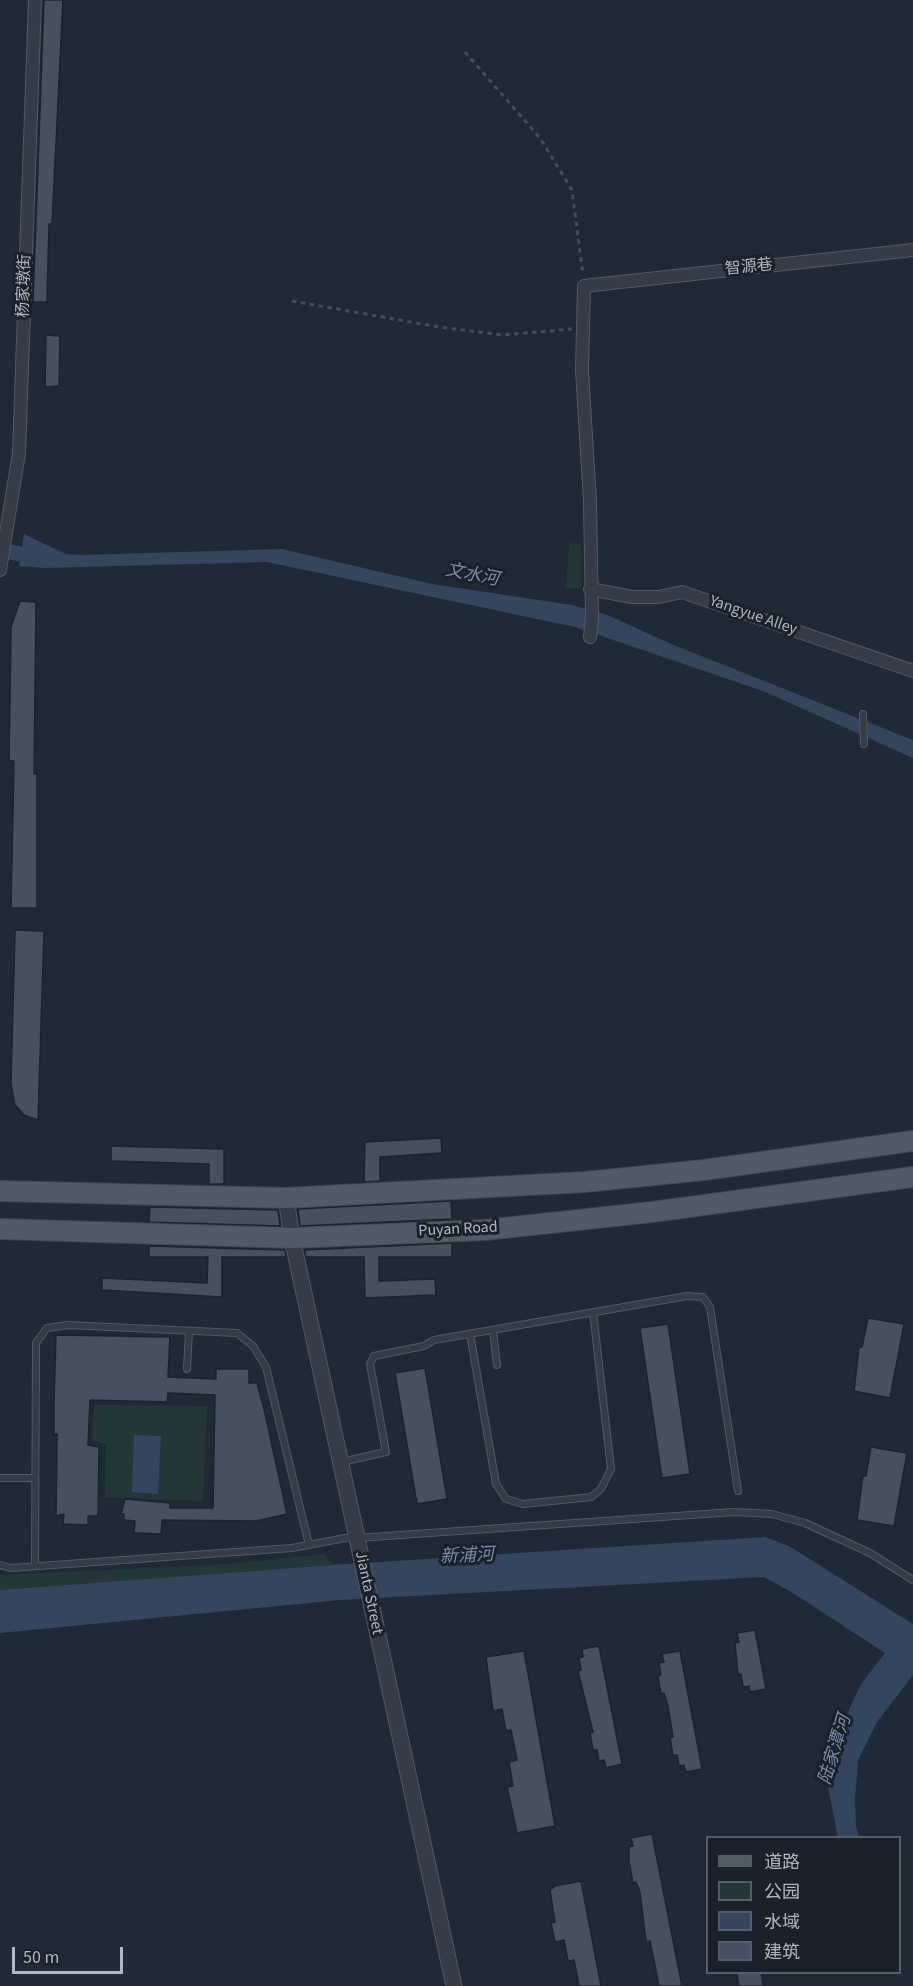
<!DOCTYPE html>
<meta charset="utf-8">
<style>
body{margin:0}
#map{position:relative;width:913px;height:1986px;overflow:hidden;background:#202a36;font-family:"Source Sans 3","Noto Sans SC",sans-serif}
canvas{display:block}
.legend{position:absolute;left:706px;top:1836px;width:195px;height:138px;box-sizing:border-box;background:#19212b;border:2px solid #555d68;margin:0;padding:8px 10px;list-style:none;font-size:18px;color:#aeb7c3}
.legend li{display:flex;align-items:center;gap:12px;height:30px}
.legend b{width:30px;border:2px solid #555d68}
.scale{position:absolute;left:12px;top:1947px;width:111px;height:27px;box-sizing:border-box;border:3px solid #aeb7c3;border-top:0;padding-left:8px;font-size:18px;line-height:21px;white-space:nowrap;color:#aeb7c3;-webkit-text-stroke:4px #19212b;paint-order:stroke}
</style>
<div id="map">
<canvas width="913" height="1986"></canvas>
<ul class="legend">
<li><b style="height:8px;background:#515b67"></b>道路</li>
<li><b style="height:16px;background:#233738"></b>公园</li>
<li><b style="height:16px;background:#34465d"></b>水域</li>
<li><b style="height:16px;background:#465160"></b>建筑</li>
</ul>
<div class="scale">50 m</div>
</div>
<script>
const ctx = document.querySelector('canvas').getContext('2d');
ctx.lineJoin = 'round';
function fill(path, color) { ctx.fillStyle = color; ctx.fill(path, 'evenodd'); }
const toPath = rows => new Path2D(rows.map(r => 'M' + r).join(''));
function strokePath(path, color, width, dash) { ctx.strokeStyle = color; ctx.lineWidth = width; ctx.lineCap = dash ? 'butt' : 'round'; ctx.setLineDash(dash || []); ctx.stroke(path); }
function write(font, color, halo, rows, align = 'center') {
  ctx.font = font + ' "Source Sans 3","Noto Sans SC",sans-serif'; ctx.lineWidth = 6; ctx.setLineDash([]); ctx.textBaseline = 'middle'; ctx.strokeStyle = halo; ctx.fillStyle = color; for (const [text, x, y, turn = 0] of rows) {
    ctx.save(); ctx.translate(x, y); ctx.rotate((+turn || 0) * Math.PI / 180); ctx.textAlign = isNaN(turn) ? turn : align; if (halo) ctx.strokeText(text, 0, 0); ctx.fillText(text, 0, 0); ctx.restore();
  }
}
fill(toPath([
 [569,543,581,544,581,588,566,589],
 [94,1405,207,1406,203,1501,105,1497,106,1444,92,1441],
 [325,1554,333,1565,0,1590,0,1575,227,1564]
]), '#233738');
fill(toPath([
 [24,534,66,554,81,555,282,549,432,584,572,605,607,615,676,646,913,740,913,758,763,691,575,627,267,562,45,568,19,566],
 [134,1435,161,1436,158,1494,132,1492],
 [765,1537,789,1546,913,1624,913,1675,877,1722,858,1760,855,1799,856,1826,859,1837,838,1838,828,1787,834,1747,847,1714,861,1684,885,1653,793,1593,764,1577,340,1600,0,1633,0,1590,333,1565]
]), '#34465d');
strokePath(toPath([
 [0,550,41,558]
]), '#34465d', 15);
const building = toPath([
 [44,0,63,0,52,224,49,224,47,302,33,302,44,0],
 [46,335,60,336,59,386,45,387,46,335],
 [20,601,36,602,34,774,37,774,37,908,11,908,14,761,9,761,11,627,20,601],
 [15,930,44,931,38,1120,24,1115,15,1105,11,1084,15,930],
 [441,1138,442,1153,380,1157,380,1181,364,1182,365,1142,441,1138],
 [111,1146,224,1149,224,1184,209,1184,209,1164,111,1161,111,1146],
 [451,1201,452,1219,300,1226,298,1209,451,1201],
 [150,1207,278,1210,280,1226,149,1222,150,1207],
 [452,1243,452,1257,379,1257,379,1281,435,1279,436,1295,365,1298,364,1257,306,1257,304,1250,452,1243],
 [149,1246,285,1250,286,1257,222,1257,222,1297,102,1290,102,1278,207,1283,208,1257,149,1257,149,1246],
 [868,1318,904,1324,890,1398,854,1391,859,1347,862,1347,868,1318],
 [668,1324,690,1474,662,1478,640,1328,668,1324],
 [56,1335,170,1337,168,1377,216,1379,216,1369,249,1369,249,1383,257,1383,264,1409,287,1514,256,1521,162,1520,161,1534,134,1533,135,1521,124,1520,124,1514,121,1514,125,1499,170,1503,170,1508,213,1508,215,1395,168,1393,167,1402,90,1400,88,1445,99,1447,98,1516,88,1516,88,1525,63,1524,64,1514,56,1516,57,1434,54,1434,54,1400,56,1335],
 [425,1368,447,1499,417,1504,395,1373,425,1368],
 [871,1447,907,1453,894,1526,857,1520,863,1476,866,1476,871,1447],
 [755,1630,766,1689,750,1692,749,1686,743,1687,741,1674,738,1675,735,1643,739,1642,737,1633,755,1630],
 [599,1646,622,1764,606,1768,604,1760,599,1761,597,1750,593,1750,590,1733,593,1732,578,1671,581,1670,579,1658,583,1657,582,1649,599,1646],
 [524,1651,555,1826,517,1833,507,1787,513,1786,509,1762,517,1760,511,1730,506,1731,502,1709,493,1711,486,1657,524,1651],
 [680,1651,702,1769,686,1772,684,1765,679,1766,677,1755,673,1755,670,1738,673,1737,668,1706,664,1693,661,1694,658,1676,661,1675,659,1663,664,1662,662,1654,680,1651],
 [652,1834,682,1986,659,1986,650,1941,646,1942,640,1892,636,1882,633,1883,629,1861,629,1847,633,1846,631,1838,652,1834],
 [581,1881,601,1986,579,1986,574,1960,568,1961,564,1940,555,1942,551,1923,555,1922,550,1890,555,1886,581,1881],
 [739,1972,761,1972,763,1986,739,1986,737,1975,739,1972]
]);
fill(building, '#465160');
strokePath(building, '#1b232d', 1.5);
const service = toPath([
 [863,714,864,744],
 [493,1330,497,1365],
 [470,1334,496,1484,506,1499,523,1504,591,1497,601,1489,611,1469,593,1312],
 [187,1369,189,1331],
 [341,1462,386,1452,370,1364,374,1356,424,1346,434,1340,687,1296,703,1297,710,1307,738,1491],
 [0,1478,35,1478],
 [357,1538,734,1512,772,1514,805,1523,842,1540,870,1553,913,1580],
 [0,1565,11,1568,292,1548,356,1536],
 [35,1566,36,1343,47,1328,68,1325,237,1333,253,1346,266,1367,309,1545]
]);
const minor = toPath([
 [0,570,19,453,35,0],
 [590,589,632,597,659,597,682,592,913,671],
 [590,637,592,618,590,502,582,370,584,286,913,250]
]);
const tertiary = toPath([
 [286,1198,292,1238,454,1986]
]);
const primary = toPath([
 [0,1191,286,1198,585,1182,704,1170,913,1141],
 [0,1229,292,1238,485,1230,652,1212,913,1177]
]);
strokePath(service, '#515a64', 8);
strokePath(minor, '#515a64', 14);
strokePath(tertiary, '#515a64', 17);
strokePath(primary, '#3d4550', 22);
strokePath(toPath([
 [465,52,540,138,572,190,583,275],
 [292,301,439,327,502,335,572,329]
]), '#405255', 3, [4.5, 4.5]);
strokePath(service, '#343c47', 6);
strokePath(minor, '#343c47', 12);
strokePath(tertiary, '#343c47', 15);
strokePath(primary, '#515b67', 20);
write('16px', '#aeb7c3', '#19212b', [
 ["智源巷",749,268,-6],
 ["杨家墩街",25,286,-88],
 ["Yangyue Alley",753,616,19],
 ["Puyan Road",458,1230,-3],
 ["Jianta Street",368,1593,78]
]);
write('italic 18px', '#768eab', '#19212b', [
 ["文水河",472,576,11],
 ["新浦河",467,1557,-3],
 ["陆家潭河",836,1750,-73]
]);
</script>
